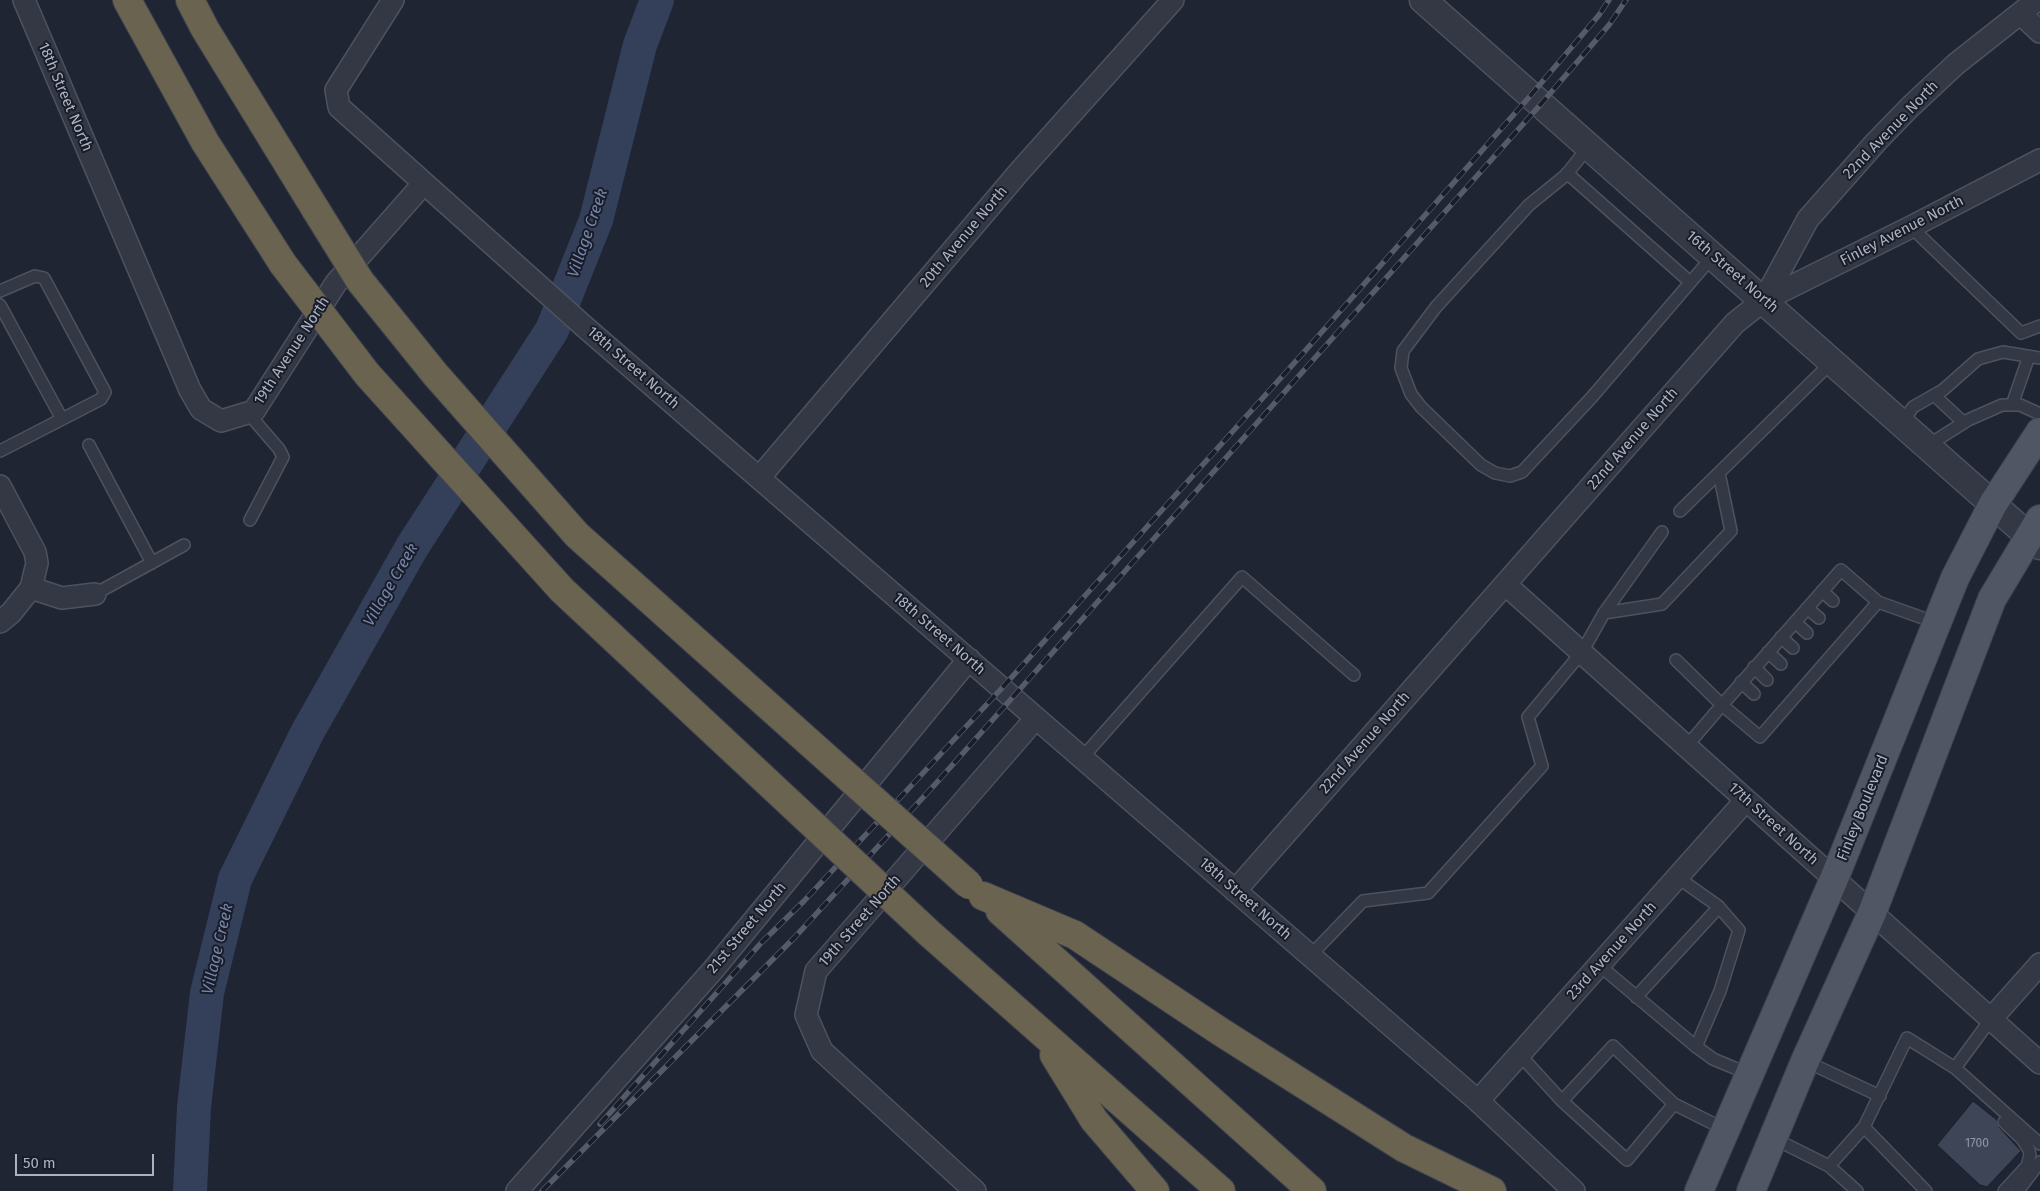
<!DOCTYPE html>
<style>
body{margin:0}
#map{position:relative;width:2040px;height:1191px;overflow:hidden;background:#202533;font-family:"Fira Sans",sans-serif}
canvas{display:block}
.scale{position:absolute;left:15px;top:1154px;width:139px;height:22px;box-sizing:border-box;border:2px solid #acb2c2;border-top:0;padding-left:6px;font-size:15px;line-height:18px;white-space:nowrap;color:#acb2c2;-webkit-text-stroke:4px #181d29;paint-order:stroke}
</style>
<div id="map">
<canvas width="2040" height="1191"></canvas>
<div class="scale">50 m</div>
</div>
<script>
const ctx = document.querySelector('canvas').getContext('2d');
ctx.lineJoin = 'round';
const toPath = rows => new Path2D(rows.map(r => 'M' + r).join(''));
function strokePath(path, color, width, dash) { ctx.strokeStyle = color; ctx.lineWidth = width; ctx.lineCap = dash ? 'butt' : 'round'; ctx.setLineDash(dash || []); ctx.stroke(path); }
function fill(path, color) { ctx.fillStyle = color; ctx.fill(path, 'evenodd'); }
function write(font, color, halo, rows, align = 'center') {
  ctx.font = font + ' "Fira Sans",sans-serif'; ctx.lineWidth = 4; ctx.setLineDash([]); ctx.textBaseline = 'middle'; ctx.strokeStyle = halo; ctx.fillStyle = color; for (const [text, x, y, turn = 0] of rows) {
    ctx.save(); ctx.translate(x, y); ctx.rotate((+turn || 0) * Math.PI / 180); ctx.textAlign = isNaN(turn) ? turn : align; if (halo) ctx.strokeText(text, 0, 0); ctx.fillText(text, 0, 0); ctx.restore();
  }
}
strokePath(toPath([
 [190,1191,194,1107,207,993,235,879,307,733,412,547,552,330,596,220,640,45,657,0]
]), '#343f5a', 34);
const building = toPath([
 [1973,1101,1997,1120,1999,1127,2021,1151,1987,1187,1980,1185,1937,1145,1973,1101]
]);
fill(building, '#3e4556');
strokePath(building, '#1a1f2b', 1);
const service = toPath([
 [1589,146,1566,175,1529,205,1436,307,1403,351,1401,368,1411,394,1421,407,1481,465,1495,473,1510,476,1522,472,1592,397,1713,256],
 [1567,173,1690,282],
 [1911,227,2021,333,2040,326],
 [0,291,35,276,44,278,105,392,101,399,0,451],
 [0,305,62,419],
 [1934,395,1963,422],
 [2012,405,2029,356],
 [248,413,279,449,283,457,250,520],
 [1902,423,1913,407,1943,390,1978,359,2003,352,2040,358],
 [89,445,152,563],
 [1927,446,1968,420,2002,405,2020,405,2040,414],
 [1680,511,1832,362],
 [1822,591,1833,601],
 [95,594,184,545],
 [1878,602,1760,737,1722,705,1841,570,1878,602,1937,623],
 [1807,608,1819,618],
 [1604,613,1662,604,1731,531,1719,473],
 [1795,622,1807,633],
 [1781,637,1793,648],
 [1768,652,1781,664],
 [1676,660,1722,705,1686,747],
 [1754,667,1767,680],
 [1741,682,1754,694],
 [1082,758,1242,577,1354,675],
 [1677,877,1718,906,1739,930,1720,991,1696,1047],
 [1310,956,1363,901,1428,893,1542,766,1528,717,1582,652,1604,613,1662,532],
 [1599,965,1694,1045,1713,1059,1749,1074],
 [1636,997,1719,907],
 [1520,1055,1562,1101],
 [1805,1061,1880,1096],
 [1955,1068,1991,1019],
 [1674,1104,1627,1160,1562,1101,1613,1046,1674,1104,1724,1129],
 [1864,1127,1926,1191],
 [1773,1138,1829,1166,1864,1127,1907,1038,1955,1068,2040,1144],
 [1829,1166,1857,1191],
 [2004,1191,2027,1166,2030,1155,2029,1150,2022,1139,2004,1122],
 [2018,1191,2040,1162]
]);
const minor = toPath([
 [24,0,190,390,201,409,221,421,254,411,336,283,424,183],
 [393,0,336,90,339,107,586,328,1478,1101,1574,1191],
 [2021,14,2040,32],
 [1764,300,1911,227,2040,160],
 [759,478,1020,171,1173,0],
 [0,486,35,552,37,563,31,588,62,598,95,594],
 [1505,584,2040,1063],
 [0,622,11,613,31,588],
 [1235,891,1735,323,1764,300,1808,219,1876,142,1910,107,1956,64,2037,0],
 [1991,1019,2040,964],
 [1478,1101,1746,800],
 [517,1191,713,970,969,659],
 [975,1191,822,1051,806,1015,816,971,1036,718]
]);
const tertiary = toPath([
 [1423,0,2040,546]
]);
const primary = toPath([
 [1699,1191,1834,879,1955,578,1993,504,2040,432],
 [1751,1191,1805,1061,1872,913,1992,599,2040,519]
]);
const motorway = toPath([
 [127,0,205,142,283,264],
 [190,0,205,29,316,210],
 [983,896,1075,935,1221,1032,1404,1148,1492,1191],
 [1000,911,1312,1191],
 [929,933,1221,1191],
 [1054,1055,1094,1120,1155,1191]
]);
strokePath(service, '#4d5260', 14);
strokePath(minor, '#4d5260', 24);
strokePath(tertiary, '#4d5260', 29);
strokePath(primary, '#3c414e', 30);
strokePath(motorway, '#3d424f', 30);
strokePath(service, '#333844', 11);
strokePath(minor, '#333844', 21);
strokePath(tertiary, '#333844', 26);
strokePath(primary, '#515665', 28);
strokePath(motorway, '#6a6350', 28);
const rail = toPath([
 [600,1124,761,943,804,901,1002,688,1305,351,1531,95,1599,15,1609,0],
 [542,1191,795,937,939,780,1541,104,1609,25,1626,0]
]);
strokePath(rail, '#555b6b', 5.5);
strokePath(rail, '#181d29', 4, [11]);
const motorwayBridge = toPath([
 [316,210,360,281,435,374,577,535,969,885],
 [283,264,367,374,562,590,929,933]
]);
strokePath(motorwayBridge, '#3d424f', 30, []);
strokePath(motorwayBridge, '#6a6350', 28);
write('12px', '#9097a7', null, [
 ["1700",1977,1144]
]);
write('15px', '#acb2c2', '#181d29', [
 ["18th Street North",65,97,67],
 ["22nd Avenue North",1891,130,-46],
 ["Finley Avenue North",1902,231,-27],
 ["20th Avenue North",964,237,-50],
 ["16th Street North",1732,272,41],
 ["19th Avenue North",292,351,-57],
 ["18th Street North",633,368,41],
 ["22nd Avenue North",1633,439,-49],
 ["18th Street North",939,634,41],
 ["22nd Avenue North",1365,743,-49],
 ["Finley Boulevard",1863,808,-68],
 ["17th Street North",1773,824,42],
 ["18th Street North",1245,899,41],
 ["19th Street North",860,921,-49],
 ["21st Street North",747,928,-50],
 ["23rd Avenue North",1612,951,-48]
]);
write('italic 16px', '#7685a9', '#181d29', [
 ["Village Creek",588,233,-71],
 ["Village Creek",391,585,-60],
 ["Village Creek",218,949,-77]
]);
</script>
